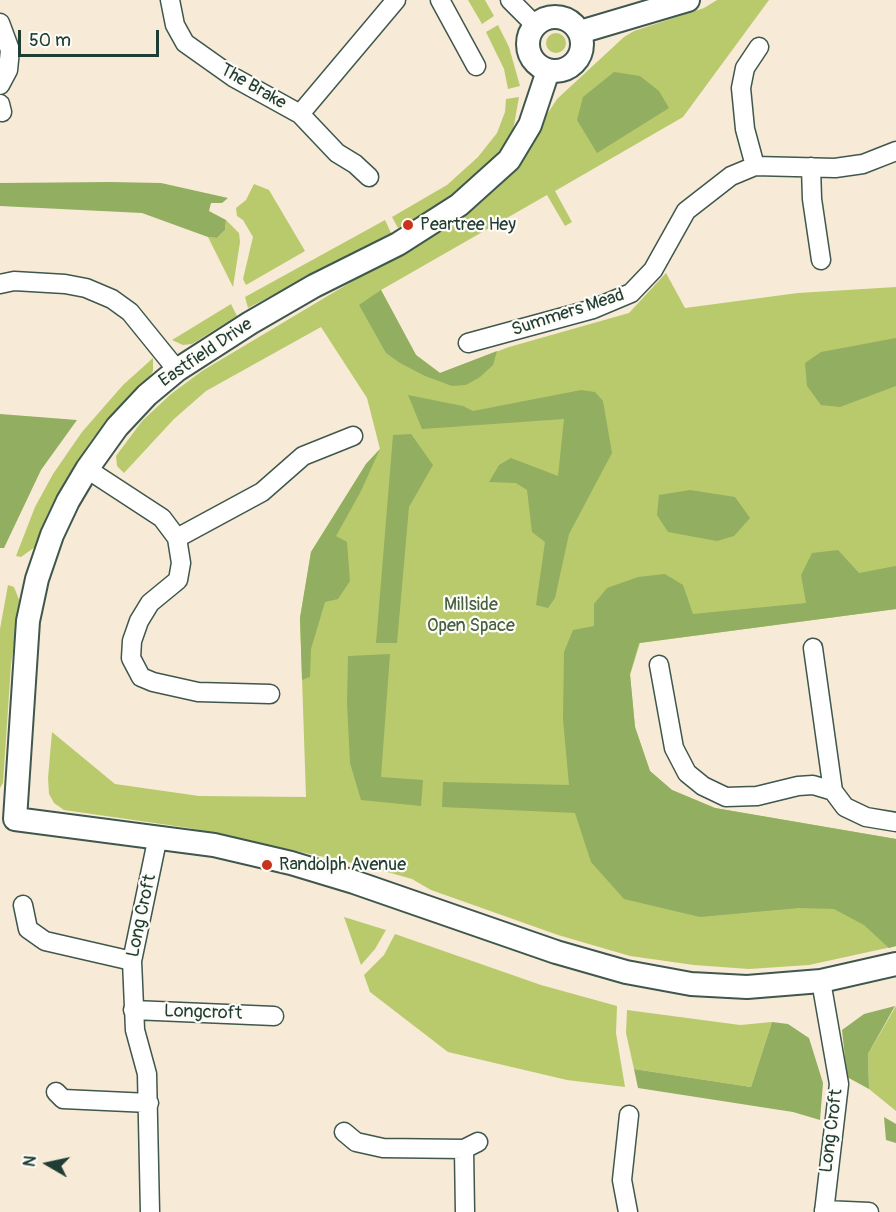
<!DOCTYPE html>
<style>
body{margin:0}
#map{position:relative;width:896px;height:1212px;overflow:hidden;background:#f7ead6;font-family:Pangolin,sans-serif}
canvas{display:block}
.north{position:absolute;left:18px;top:1134px;width:60px;height:60px;-webkit-text-stroke:4px #fdfcf7;paint-order:stroke;rotate:279deg;font-size:16px;font-weight:700;line-height:24px;text-align:center;color:#1f3d34}
.north::after{content:'';display:block;margin:auto;width:21px;height:27px;background:#1f3d34;clip-path:polygon(50% 0,100% 100%,50% 72%,0 100%)}
.scale{position:absolute;left:18px;top:30px;width:141px;height:27px;box-sizing:border-box;border:3px solid #1f3d34;border-top:0;padding-left:8px;font-size:18px;line-height:21px;white-space:nowrap;color:#1f3d34;-webkit-text-stroke:4px #fdfcf7;paint-order:stroke}
</style>
<div id="map">
<canvas width="896" height="1212"></canvas>
<div class="north">N</div>
<div class="scale">50 m</div>
</div>
<script>
const ctx = document.querySelector('canvas').getContext('2d');
ctx.lineJoin = 'round';
function fill(path, color) { ctx.fillStyle = color; ctx.fill(path, 'evenodd'); }
const toPath = rows => new Path2D(rows.map(r => 'M' + r).join(''));
function strokePath(path, color, width, dash) { ctx.strokeStyle = color; ctx.lineWidth = width; ctx.lineCap = dash ? 'butt' : 'round'; ctx.setLineDash(dash || []); ctx.stroke(path); }
function write(font, color, halo, rows, align = 'center') {
  ctx.font = font + ' Pangolin,sans-serif'; ctx.lineWidth = 4.5; ctx.setLineDash([]); ctx.textBaseline = 'middle'; ctx.strokeStyle = halo; ctx.fillStyle = color; for (const [text, x, y, turn = 0] of rows) {
    ctx.save(); ctx.translate(x, y); ctx.rotate((+turn || 0) * Math.PI / 180); ctx.textAlign = isNaN(turn) ? turn : align; if (halo) ctx.strokeText(text, 0, 0); ctx.fillText(text, 0, 0); ctx.restore();
  }
}
fill(toPath([
 [468,0,485,0,494,16,482,24],
 [717,0,769,0,683,117,555,191,572,222,565,226,547,195,381,290,416,355,440,373,509,347,629,313,666,273,685,308,798,293,896,287,896,609,640,643,630,675,635,727,650,771,672,790,715,808,896,839,896,946,809,965,749,969,694,965,630,956,558,935,431,890,412,879,366,866,189,828,64,810,54,803,49,794,48,778,52,732,115,784,199,796,306,797,300,618,311,552,366,464,380,449,367,398,321,327,206,391,174,419,124,473,117,466,116,456,142,421,171,394,202,371,475,208,496,189,514,165,557,99,624,37,634,31,704,8],
 [498,25,509,47,520,86,508,89,504,69,486,32],
 '546 43a10 10 0 1 1 20 0a10 10 0 1 1-20 0Z',
 [519,97,513,131,494,160,453,196,398,228,392,217,447,185,478,157,497,133,505,112,506,99],
 [254,184,269,190,305,251,246,285,243,279,253,237,243,220,237,216,236,208,246,200],
 [226,220,239,233,240,242,233,287,208,237,217,238,225,230],
 [385,220,391,233,248,308,245,297],
 [231,304,237,316,192,344,183,345,172,340],
 [153,358,153,371,148,379,93,438,66,479,48,513,35,547,21,557,16,556,35,507,53,474,82,432,123,385],
 [8,585,14,587,20,602,11,665,3,783,0,788,0,629],
 [344,917,386,930,375,949,361,965],
 [395,934,541,985,617,1006,616,1033,625,1087,567,1080,448,1052,370,992,364,975,384,955],
 [896,1006,896,1111,869,1089,868,1054],
 [627,1010,740,1025,772,1022,751,1087,634,1069,626,1033]
]), '#b9ca6d');
fill(toPath([
 [614,72,640,76,659,91,669,108,597,153,577,120,583,97],
 [110,182,161,183,228,198,222,203,211,203,209,211,226,220,225,230,217,238,208,237,142,213,0,206,0,183],
 [381,290,416,355,440,373,497,351,493,365,480,377,466,385,452,386,425,376,400,363,386,353,359,305],
 [896,338,896,386,840,407,821,405,807,386,805,363,821,352],
 [581,390,595,392,603,401,612,453,569,534,555,598,548,608,536,605,545,542,532,532,527,490,516,483,489,482,499,465,511,458,558,476,564,419,422,429,408,395,463,406,473,411],
 [0,414,77,420,41,470,4,548,0,548],
 [411,434,433,465,409,507,397,643,376,643,393,435],
 [380,449,361,491,336,536,347,542,350,581,338,599,325,602,311,649,310,677,302,680,300,618,311,552,366,464],
 [690,490,735,497,750,518,734,536,717,541,668,532,657,515,659,495],
 [838,550,859,573,896,566,896,609,639,643,630,674,635,727,650,771,672,790,715,808,896,839,896,946,889,948,864,925,834,909,799,908,700,917,624,899,591,862,575,813,442,807,443,782,569,785,563,719,564,652,573,630,594,626,594,604,607,588,638,577,665,574,683,585,693,614,806,603,801,575,812,553],
 [390,654,381,777,423,780,421,806,361,800,350,763,347,703,348,656],
 [895,1006,868,1054,869,1089,847,1077,842,1030,864,1014],
 [772,1022,788,1024,809,1038,823,1083,820,1120,793,1112,638,1088,634,1069,751,1087],
 [884,1117,896,1124,896,1143,886,1140]
]), '#92ae60');
const minor = toPath([
 [170,0,175,25,185,43,233,77,300,114,337,153,355,164,369,177],
 [440,0,476,66],
 [510,0,535,25],
 [0,23,10,50,8,70,0,85],
 [0,104,2,112],
 [300,114,396,0],
 [755,166,745,129,741,88,745,68,759,47],
 [811,167,812,199,821,260],
 [0,284,14,281,65,284,86,288,112,299,130,312,177,370],
 [468,343,593,309,631,293,653,270,686,211,731,176,755,166,835,168,863,164,896,151],
 [87,469,162,518,177,538,181,563,178,580,150,603,139,621,132,641,131,658,141,677,153,682,198,692,270,694],
 [177,538,262,492,303,456,353,436],
 [813,648,833,791],
 [659,665,674,748,687,773,703,786,726,797,757,796,798,786,813,785,833,791,845,807,866,817,896,822],
 [23,905,28,929,45,941,132,961],
 [821,981,839,1084,824,1212],
 [133,1010,274,1016],
 [56,1092,63,1099,149,1103],
 [344,1132,356,1142,383,1148,464,1149,478,1142],
 [464,1149,465,1212],
 [824,1210,869,1212],
 [150,1212,147,1074,135,1030,132,961,158,836],
 [628,1212,622,1180,629,1115]
]);
const tertiary = toPath([
 '528 44a27 27 0 1 1 54 0a27 27 0 1 1-54 0Z',
 [580,32,688,0],
 [548,71,530,125,509,160,459,205,398,244,314,286,250,323,177,370,147,395,117,427,87,469,68,501,52,535,37,579,28,621,15,819,214,845,291,863,354,882,556,952,626,972,691,984,747,987,821,981,896,964]
]);
strokePath(minor, '#3f574c', 21);
strokePath(tertiary, '#3f574c', 26);
strokePath(minor, '#fff', 18);
strokePath(tertiary, '#fff', 22);
for (const [x, y, r, color] of [
 [408,225,6,"#c8321e"],
 [267,865,6,"#c8321e"]
]) { const dot = new Path2D(); dot.arc(x, y, r, 0, 2 * Math.PI); ctx.fillStyle = color; ctx.fill(dot); strokePath(dot, '#fdfcf7', 2); }
write('18px', '#1f3d34', '#fdfcf7', [
 ["The Brake",253,87,30],
 ["Summers Mead",568,313,-18],
 ["Eastfield Drive",206,353,-34],
 ["Long Croft",142,916,-78],
 ["Longcroft",203,1013,2],
 ["Long Croft",832,1131,-83]
]);
write('18px', '#1f3d34', '#fdfcf7', [
 ["Peartree Hey",420,225],
 ["Randolph Avenue",279,865]
], 'left');
write('18px', '#466042', '#fdfcf7', [
 ["Millside",471,605],
 ["Open Space",471,626]
]);
</script>
